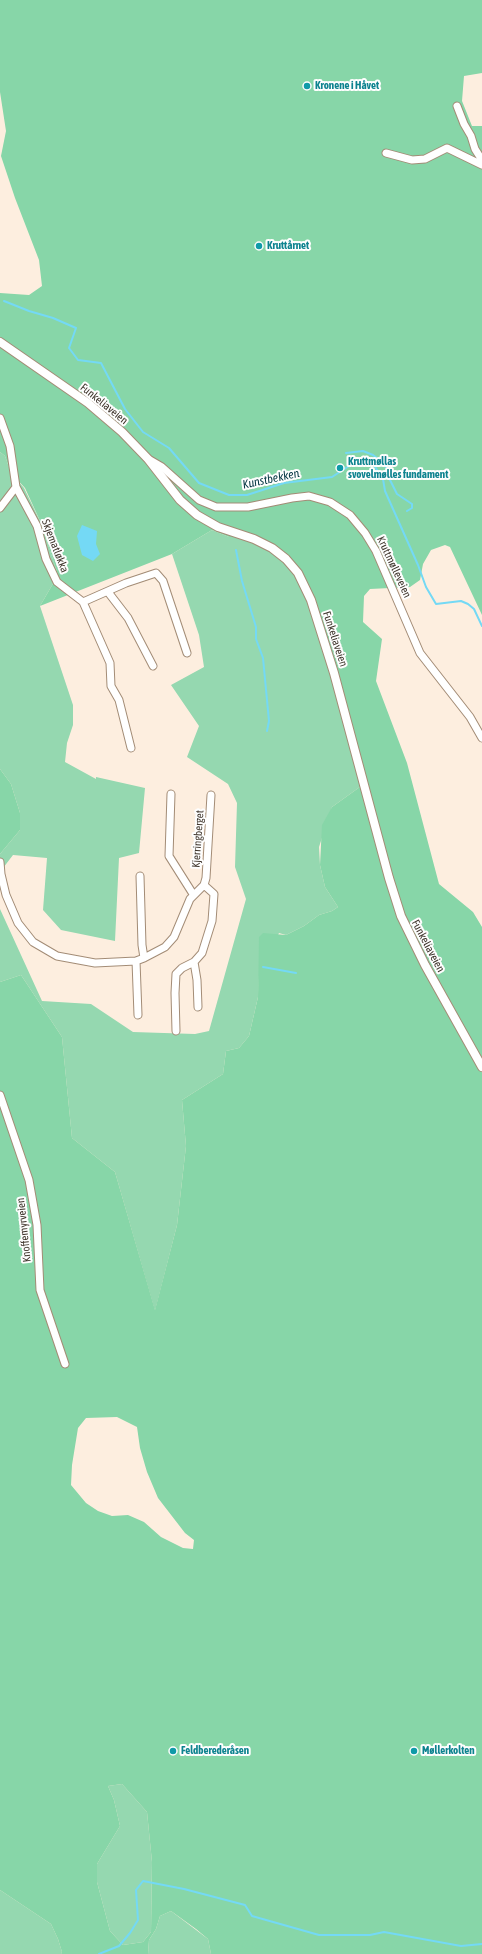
<!DOCTYPE html>
<meta charset="utf-8">
<style>
body{margin:0}
canvas{display:block;background:#fdeedf}
</style>
<canvas width="482" height="1954"></canvas>
<script>
const ctx = document.querySelector('canvas').getContext('2d');
ctx.lineJoin = 'round';
function fill(path, color) { ctx.fillStyle = color; ctx.fill(path, 'evenodd'); }
const toPath = rows => new Path2D(rows.map(r => 'M' + r).join(''));
function strokePath(path, color, width, dash) { ctx.strokeStyle = color; ctx.lineWidth = width; ctx.lineCap = dash ? 'butt' : 'round'; ctx.setLineDash(dash || []); ctx.stroke(path); }
function write(font, color, halo, rows, align = 'center') {
  ctx.font = font + ' "Asap Condensed",sans-serif'; ctx.lineWidth = 4; ctx.setLineDash([]); ctx.textBaseline = 'middle'; ctx.strokeStyle = halo; ctx.fillStyle = color; for (const [text, x, y, turn = 0] of rows) {
    ctx.save(); ctx.translate(x, y); ctx.rotate((+turn || 0) * Math.PI / 180); ctx.textAlign = isNaN(turn) ? turn : align; if (halo) ctx.strokeText(text, 0, 0); ctx.fillText(text, 0, 0); ctx.restore();
  }
}
fill(toPath([
 [0,452,5,456,11,473,24,488,41,523,58,575,40,606,73,705,73,725,67,743,65,762,96,779,96,777,145,788,139,853,119,858,115,941,61,930,43,910,47,858,13,855,0,872,0,854,20,830,20,813,11,784,0,769],
 [212,530,229,537,246,537,278,555,302,579,364,784,332,807,319,847,320,865,325,887,338,907,332,911,319,915,304,926,286,935,279,933,259,975,258,997,249,1036,239,1048,226,1051,223,1074,182,1100,186,1146,177,1225,155,1311,115,1172,72,1138,62,1037,21,975,0,982,0,909,42,1001,91,1004,133,1032,195,1034,209,1031,246,899,235,867,237,803,228,784,187,757,199,726,171,685,204,667,199,635,172,554],
 [122,1784,147,1812,152,1862,151,1932,143,1942,123,1945,110,1931,97,1882,97,1864,120,1826,114,1800,108,1786],
 [0,1890,51,1924,58,1939,62,1952,61,1954,0,1954],
 [171,1911,208,1939,211,1954,148,1954,149,1940,156,1929,160,1916]
]), '#95d8b0');
fill(toPath([
 [0,0,482,0,482,73,464,76,462,101,472,126,482,126,482,615,450,547,445,545,431,550,423,564,420,580,410,587,370,589,364,596,363,622,382,639,376,681,407,763,439,884,473,912,482,927,482,1954,211,1954,208,1939,196,1929,171,1911,160,1916,156,1929,149,1940,148,1954,61,1954,62,1952,58,1939,51,1924,0,1890,0,982,21,975,62,1037,72,1138,115,1172,155,1310,177,1225,186,1146,182,1100,223,1074,226,1051,239,1048,249,1036,258,997,259,937,263,933,286,935,304,926,319,915,332,911,338,907,325,887,320,865,322,825,332,807,364,784,302,579,278,555,246,537,229,537,212,530,172,554,40,606,58,575,41,523,25,488,11,473,5,456,0,452,0,293,29,295,42,286,39,260,15,198,1,156,6,131,0,92],
 [117,1417,137,1427,140,1448,147,1472,158,1498,185,1533,194,1540,193,1549,183,1548,161,1537,144,1522,128,1515,112,1516,98,1511,86,1503,71,1485,72,1465,78,1428,86,1418],
 [122,1784,147,1812,152,1862,151,1932,143,1942,123,1945,110,1931,97,1882,97,1864,120,1826,114,1800,108,1786],
 [0,769,11,784,20,813,20,830,0,854]
]), '#87d6a8');
fill(toPath([
 [82,525,97,531,96,544,100,554,93,561,82,555,77,536]
]), '#74d9f5');
strokePath(toPath([
 [4,301,29,311,53,318,76,328,69,348,78,360,101,363,125,409,143,432,169,448,199,483,229,495,247,495,284,483,332,477,355,462,363,460,372,462,383,479,385,491,418,565,426,587,436,604,461,601,468,604,474,609,482,626],
 [346,453,363,451,373,455,382,462,388,470,389,478,397,494,412,504,412,508,407,511],
 [236,550,242,581,256,627,256,639,263,658,269,721,267,731],
 [263,967,296,973],
 [99,1954,119,1946,130,1933,138,1920,136,1890,143,1881,184,1889,245,1905,252,1916,319,1935,370,1935,384,1932,461,1946,482,1944]
]), '#74d9f5', 2);
const minor = toPath([
 [457,106,464,124,471,136,475,149,482,160],
 [386,153,412,160,425,159,447,148,482,165],
 [0,418,10,446,16,487,37,526,46,559,57,582,83,602],
 [150,460,162,467,199,500,216,507,248,507,292,498,309,496,330,502,350,515,365,533,376,551,420,653,470,717,482,738],
 [0,508,16,487],
 [108,592,128,618,153,666],
 [83,602,126,583,156,573,163,581,187,653],
 [83,602,110,663,111,686,119,700,131,748],
 [171,794,169,856,193,894],
 [0,862,1,874,6,895,18,923,33,942,57,956,95,963,136,961,144,958,165,947,174,937,190,899,204,885,206,878,211,795],
 [140,876,142,945,144,958],
 [136,961,138,1015],
 [194,962,197,980,198,1007],
 [176,1031,175,993,176,974,182,968,194,962,202,953,212,921,214,894,204,885],
 [0,1095,29,1180,37,1225,40,1290,65,1364]
]);
const tertiary = toPath([
 [0,342,88,403,122,432,148,459,180,500,197,515,218,527,254,539,272,548,286,559,298,573,311,600,334,673,389,878,401,916,425,965,482,1067]
]);
strokePath(minor, '#a38c76', 9);
strokePath(tertiary, '#a38c76', 10);
strokePath(minor, '#fff', 7);
strokePath(tertiary, '#fff', 8);
for (const [x, y, r, color] of [
 [307,86,4,"#0f9aa8"],
 [259,246,4,"#0f9aa8"],
 [340,468,4,"#0f9aa8"],
 [173,1751,4,"#0f9aa8"],
 [414,1751,4,"#0f9aa8"]
]) { const dot = new Path2D(); dot.arc(x, y, r, 0, 2 * Math.PI); ctx.fillStyle = color; ctx.fill(dot); strokePath(dot, '#fefefe', 1.5); }
write('bold 11px', '#0d838f', '#fefefe', [
 ["Kronene i Håvet",315,86],
 ["Kruttårnet",267,246],
 ["Kruttmøllas",348,462],
 ["svovelmølles fundament",348,475],
 ["Feldberederåsen",181,1751],
 ["Møllerkolten",422,1751]
], 'left');
write('11px', '#3e342b', '#fefefe', [
 ["Funkeliaveien",104,404,39],
 ["Skjematløkka",55,546,69],
 ["Kruttmølleveien",394,567,65],
 ["Funkeliaveien",335,639,72],
 ["Kjerringberget",198,839,-86],
 ["Funkeliaveien",428,946,62],
 ["Knoffemyrveien",24,1230,-96]
]);
write('italic 12px', '#023440', '#fefefe', [
 ["Kunstbekken",271,479,-12]
]);
</script>
